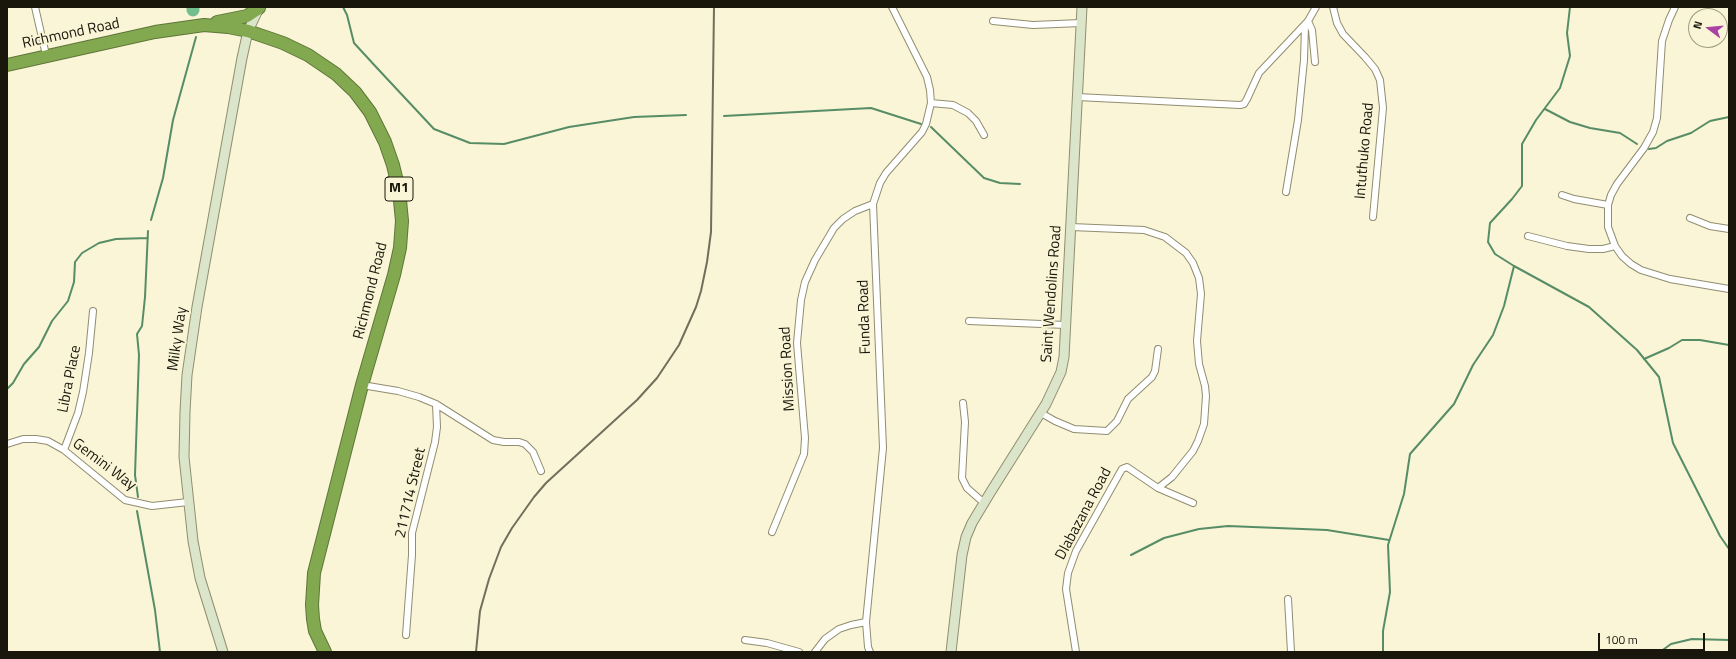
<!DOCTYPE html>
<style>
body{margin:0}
#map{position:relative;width:1736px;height:659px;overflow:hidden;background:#f9f5d6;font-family:"Titillium Web",sans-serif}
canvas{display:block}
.frame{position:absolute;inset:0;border:8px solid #19170c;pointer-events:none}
.north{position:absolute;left:1688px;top:8px;width:40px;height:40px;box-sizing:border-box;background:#f9f5d6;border:1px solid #9f9c85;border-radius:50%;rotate:286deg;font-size:11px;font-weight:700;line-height:16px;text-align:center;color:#19170c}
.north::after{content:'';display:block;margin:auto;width:14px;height:18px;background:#ab42a4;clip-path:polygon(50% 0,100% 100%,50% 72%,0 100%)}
.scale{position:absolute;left:1598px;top:633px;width:107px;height:18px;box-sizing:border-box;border:2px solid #19170c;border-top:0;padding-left:5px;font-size:12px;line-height:14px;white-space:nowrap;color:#19170c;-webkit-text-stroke:3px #f9f5d6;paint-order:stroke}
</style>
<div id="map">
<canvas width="1736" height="659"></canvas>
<div class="frame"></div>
<div class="north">N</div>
<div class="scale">100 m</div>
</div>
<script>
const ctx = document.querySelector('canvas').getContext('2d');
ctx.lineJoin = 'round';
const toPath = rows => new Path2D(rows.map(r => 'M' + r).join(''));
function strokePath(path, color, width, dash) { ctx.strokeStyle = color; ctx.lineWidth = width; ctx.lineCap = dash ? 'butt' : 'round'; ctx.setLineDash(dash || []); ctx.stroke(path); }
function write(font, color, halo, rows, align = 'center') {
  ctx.font = font + ' "Titillium Web",sans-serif'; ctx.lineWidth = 4; ctx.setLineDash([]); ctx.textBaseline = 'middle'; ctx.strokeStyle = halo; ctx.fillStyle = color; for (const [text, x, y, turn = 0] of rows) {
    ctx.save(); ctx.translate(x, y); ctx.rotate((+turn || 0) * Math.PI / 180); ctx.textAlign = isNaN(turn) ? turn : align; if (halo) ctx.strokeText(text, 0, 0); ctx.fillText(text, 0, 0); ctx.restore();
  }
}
strokePath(toPath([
 [343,7,347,15,354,43,377,68,434,129,470,143,504,144,569,127,634,117,686,115],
 [1545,109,1570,122,1590,128,1620,133,1637,144],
 [724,116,871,108,921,124],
 [931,127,984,178,1000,183,1020,184],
 [1649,149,1656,148,1667,141,1691,133,1710,121,1729,117],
 [151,220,163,178,173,120,196,37],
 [1514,266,1589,307,1637,350,1659,377,1673,443,1720,536,1729,549],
 [1644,359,1669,348,1682,340,1700,340,1729,345],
 [7,389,13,383,24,364,39,347,52,321,68,301,74,282,75,262,82,253,99,243,116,239,148,238],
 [138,497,135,475,139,355,137,334,142,326,145,297,148,231],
 [137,511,155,610,160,652],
 [1131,555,1164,538,1199,529,1228,526,1327,530,1389,540],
 [1383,652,1383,631,1390,592,1388,545,1404,494,1410,454,1454,404,1473,365,1493,335,1504,306,1514,266,1495,254,1488,242,1490,223,1512,199,1522,186,1522,144,1536,120,1560,88,1570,56,1567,33,1570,7],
 [1660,652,1671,644,1692,639,1729,640]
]), '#578d66', 2);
strokePath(toPath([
 [193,7,193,10]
]), '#72bf8d', 13);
const street = toPath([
 [35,7,46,55],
 [1333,7,1337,23,1343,34,1365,57,1375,69,1380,80,1383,108,1373,217],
 [1675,7,1669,20,1662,41,1657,118,1653,132,1644,148,1617,184,1611,195,1608,205,1608,227,1615,246,1622,256,1631,264,1641,270,1670,279,1729,289],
 [993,21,1033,25,1081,23],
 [1308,21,1312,30,1315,62],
 [1077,97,1240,105,1244,104,1247,99,1259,73,1308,21,1316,7],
 [931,103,953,105,968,113,976,121,984,135],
 [1286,192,1298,120,1304,60,1305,25],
 [1562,195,1574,199,1608,205],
 [1690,218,1710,226,1729,229],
 [1071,227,1144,230,1165,237,1186,253,1193,263,1199,278,1201,294,1197,341,1199,364,1205,386,1206,396,1204,424,1198,441,1193,451,1172,477,1158,488],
 [1528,236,1567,246,1589,249,1603,249,1615,246],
 [969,321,1066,325],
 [362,385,398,391,419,397,436,404,493,440,504,442,519,442,525,444,533,452,541,471],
 [963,403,965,422,962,478,967,488,984,503],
 [1041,413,1055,421,1074,429,1107,431,1117,421,1128,399,1152,377,1155,371,1158,349],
 [7,444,23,439,36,439,48,441,64,450,125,500,152,506,188,502],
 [64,450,78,413,83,392,89,353,93,311],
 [772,532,804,454,805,438,797,343,801,300,805,282,815,260,834,228,843,219,855,211,873,204],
 [1288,599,1291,652],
 [406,635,412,555,412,533,435,442,437,427,436,404],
 [745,640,767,643,799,652],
 [815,652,825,639,839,629,851,625,866,622],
 [870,652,868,647,866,622,883,448,873,204,880,183,886,173,922,132,926,124,931,103,930,90,927,77,892,7],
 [1076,652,1066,589,1068,573,1076,551,1122,469,1127,467,1158,488,1193,503]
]);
const secondary = toPath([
 [223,652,200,578,193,541,184,457,185,412,187,375,197,307,242,58,248,31,259,8],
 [951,652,962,555,966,537,972,523,990,493,1046,404,1061,372,1064,357,1082,7]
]);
const highway = toPath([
 [217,22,247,16,259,8],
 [7,65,155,32,204,25,228,27,248,31,283,43,308,55,336,74,355,92,370,112,385,142,393,165,399,190,402,221,400,248,394,275,362,385,314,573,312,605,313,619,315,631,325,652]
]);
strokePath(street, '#918d71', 8);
strokePath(secondary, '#918d71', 11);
strokePath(highway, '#5e7638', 14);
strokePath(street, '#fff', 6);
strokePath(secondary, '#dae5ca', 9);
strokePath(highway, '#83a950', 12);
strokePath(toPath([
 [476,652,480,611,489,579,501,547,512,528,534,497,546,483,637,400,657,378,679,345,696,307,701,291,707,262,711,232,714,7]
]), '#716e5c', 2);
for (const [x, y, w] of [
 [399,189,28]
]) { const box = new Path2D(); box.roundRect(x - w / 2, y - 12, w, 24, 3); ctx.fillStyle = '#f9f5d6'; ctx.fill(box); strokePath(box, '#19170c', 1); }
write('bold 14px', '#19170c', null, [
 ["M1",399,189]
]);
write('15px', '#19170c', '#f9f5d6', [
 ["Richmond Road",71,34,-12],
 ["Intuthuko Road",1365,151,-85],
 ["Richmond Road",371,291,-76],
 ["Saint Wendolins Road",1052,294,-86],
 ["Funda Road",865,317,-92],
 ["Milky Way",178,339,-82],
 ["Mission Road",788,369,-93],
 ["Libra Place",70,379,-79],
 ["Gemini Way",104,465,37],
 ["211714 Street",411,493,-77],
 ["Dlabazana Road",1084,514,-62]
]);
</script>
